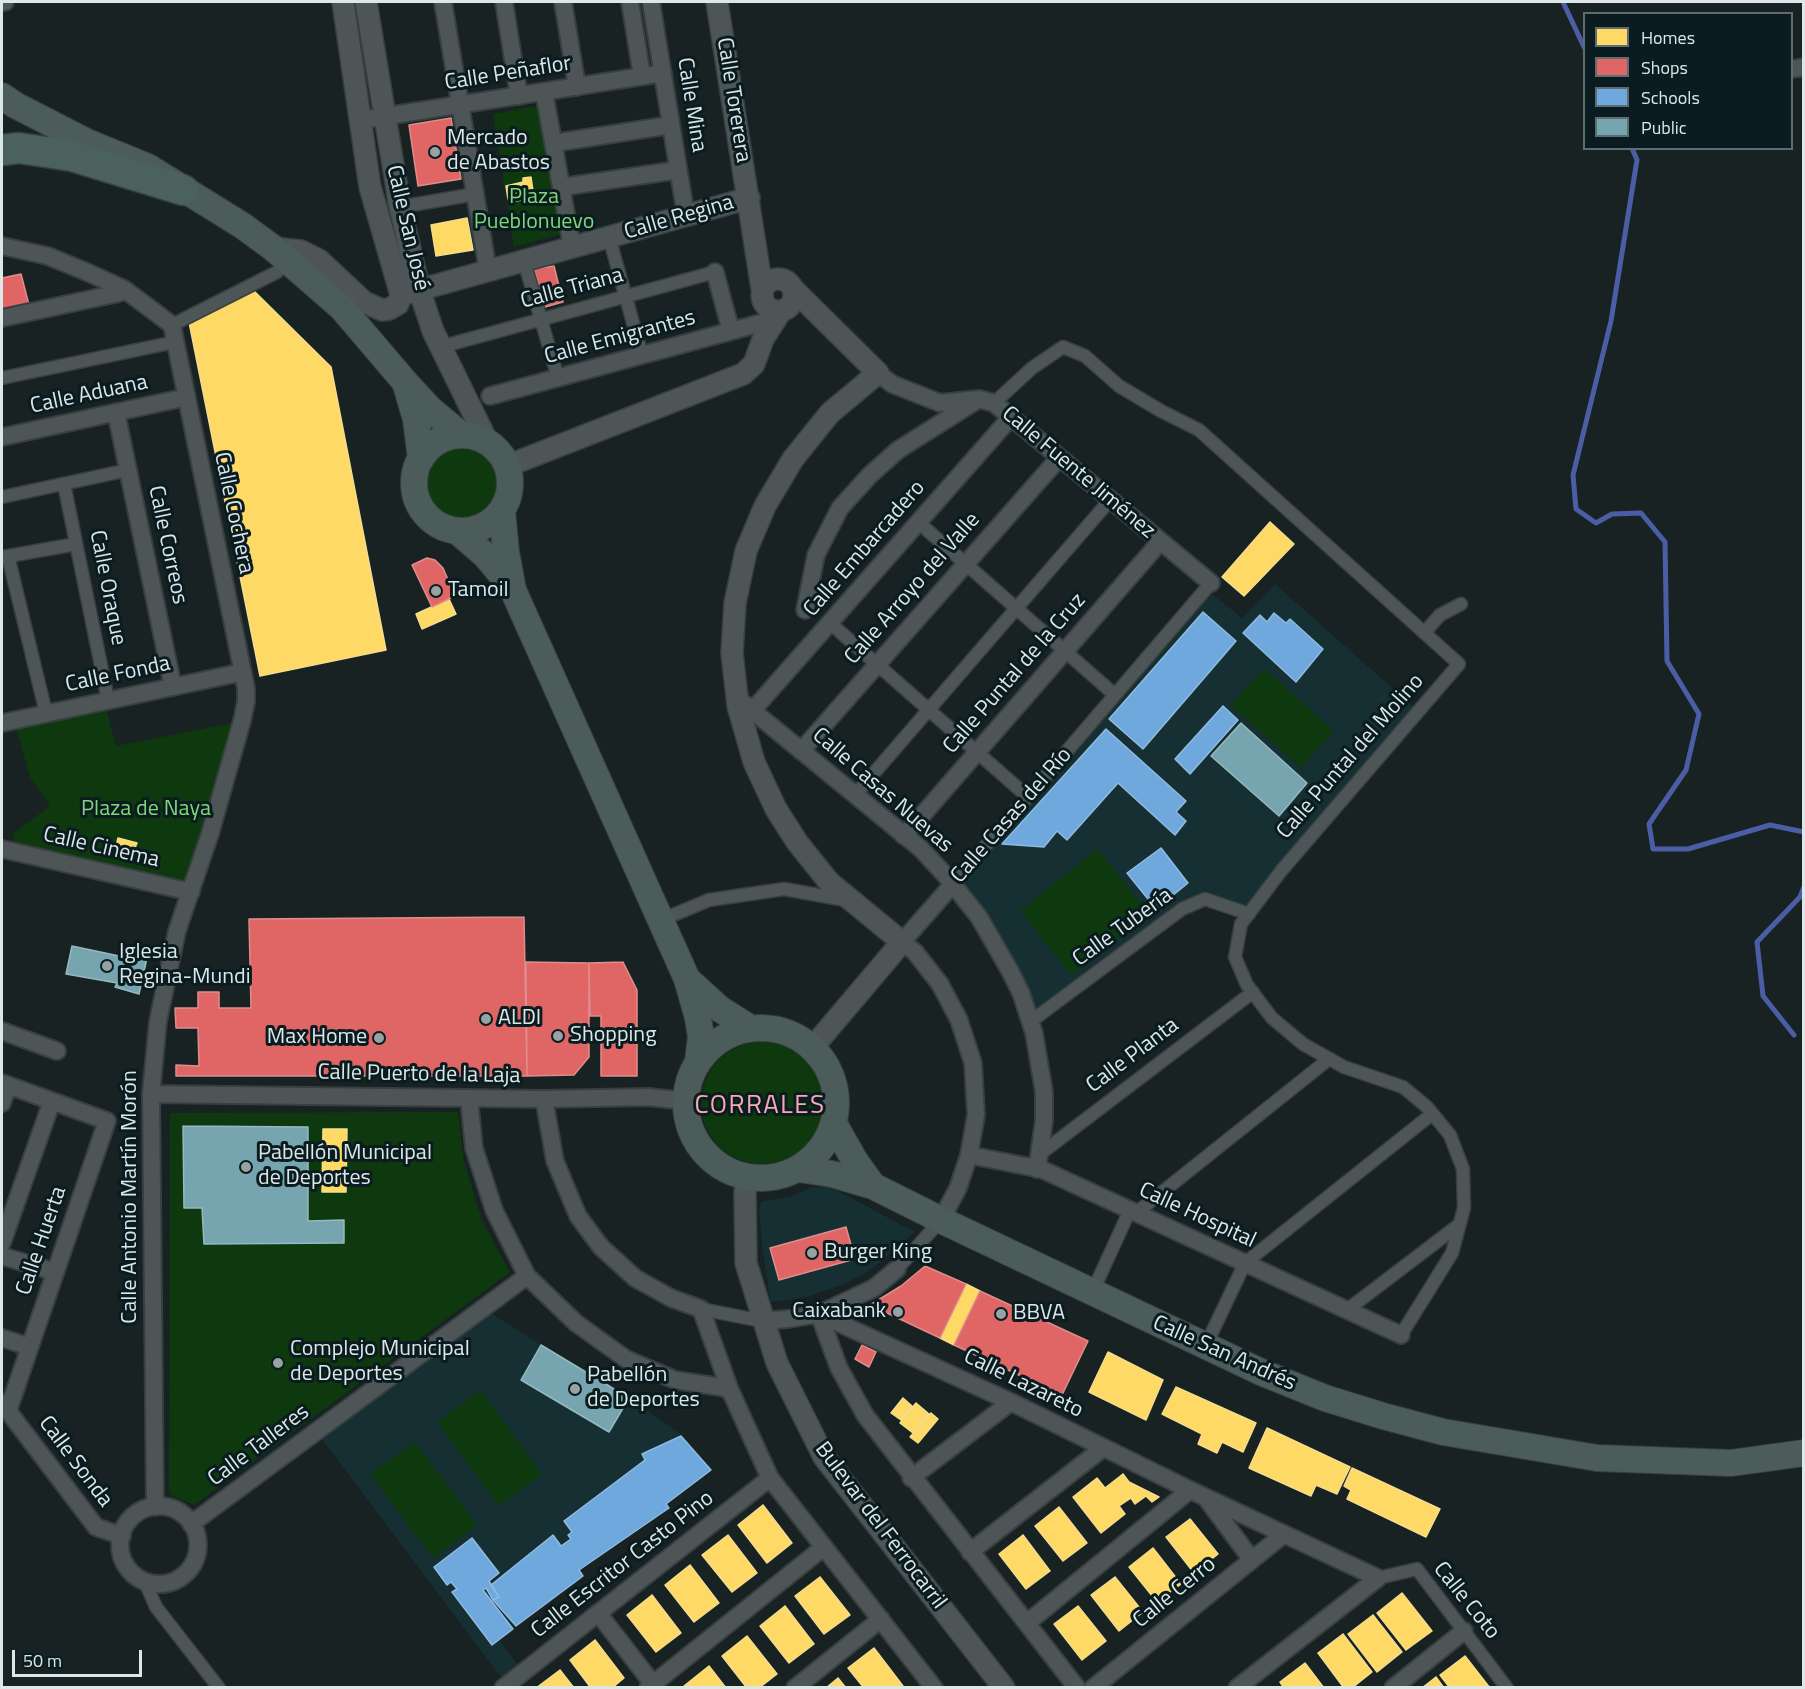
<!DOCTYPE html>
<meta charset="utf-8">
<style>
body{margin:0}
#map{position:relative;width:1805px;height:1689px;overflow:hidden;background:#182223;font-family:"Titillium Web",sans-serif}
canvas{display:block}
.frame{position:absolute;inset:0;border:3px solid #dce7e8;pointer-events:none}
.legend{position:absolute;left:1583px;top:12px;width:210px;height:138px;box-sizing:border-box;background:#0a1c1f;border:2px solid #5e6d6f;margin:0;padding:8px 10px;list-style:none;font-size:18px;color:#dce7e8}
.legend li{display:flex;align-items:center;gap:12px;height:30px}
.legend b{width:30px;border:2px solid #5e6d6f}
.scale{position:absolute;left:12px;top:1650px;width:130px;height:27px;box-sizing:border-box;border:3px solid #dce7e8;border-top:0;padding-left:8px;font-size:18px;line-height:21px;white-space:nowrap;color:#dce7e8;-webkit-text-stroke:4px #0a1c1f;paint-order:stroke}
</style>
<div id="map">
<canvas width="1805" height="1689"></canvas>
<div class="frame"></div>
<ul class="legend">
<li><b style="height:16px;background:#ffd966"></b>Homes</li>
<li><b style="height:16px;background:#e06666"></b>Shops</li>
<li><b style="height:16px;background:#6fa8dc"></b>Schools</li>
<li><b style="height:16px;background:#76a5af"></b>Public</li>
</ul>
<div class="scale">50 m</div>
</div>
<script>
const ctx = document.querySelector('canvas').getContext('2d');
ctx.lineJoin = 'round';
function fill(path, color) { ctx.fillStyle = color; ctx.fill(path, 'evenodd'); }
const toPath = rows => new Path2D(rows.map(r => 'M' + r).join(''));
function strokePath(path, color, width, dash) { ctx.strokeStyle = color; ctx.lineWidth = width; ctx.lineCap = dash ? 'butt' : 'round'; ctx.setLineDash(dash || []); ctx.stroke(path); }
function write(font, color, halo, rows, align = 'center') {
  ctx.font = font + ' "Titillium Web",sans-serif'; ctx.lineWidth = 6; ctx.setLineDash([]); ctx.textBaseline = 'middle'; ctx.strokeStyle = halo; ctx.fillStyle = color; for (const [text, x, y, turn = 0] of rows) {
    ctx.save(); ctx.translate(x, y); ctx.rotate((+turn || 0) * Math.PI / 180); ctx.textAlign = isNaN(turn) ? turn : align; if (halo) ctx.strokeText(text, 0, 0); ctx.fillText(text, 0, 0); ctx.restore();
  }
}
fill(toPath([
 [1275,584,1418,711,1249,914,1205,899,1030,1022,953,884,1206,589,1242,618],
 [811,1187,827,1187,840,1192,915,1232,882,1261,864,1274,846,1283,807,1297,771,1302,762,1245,759,1209,761,1203,763,1201,790,1197],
 [483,1308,541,1345,629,1398,678,1432,711,1470,667,1504,669,1508,579,1570,583,1576,499,1639,523,1672,507,1685,316,1431]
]), '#152f32');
fill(toPath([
 [542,105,564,233,514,247,493,114],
 '426 483a37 37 0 1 1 74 0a37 37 0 1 1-74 0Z',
 [1264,668,1334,731,1301,768,1231,705],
 [104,701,116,746,242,721,191,892,12,851,14,833,50,806,30,777,14,720],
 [1097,849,1149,913,1071,975,1020,911],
 '701 1103a61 61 0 1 1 122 0a61 61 0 1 1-122 0Z',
 [458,1112,463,1157,481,1219,510,1272,194,1505,171,1495,169,1488,170,1113],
 [481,1390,542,1474,499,1506,437,1422],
 [415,1442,477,1525,433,1558,370,1474]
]), '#0e390e');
const homes = toPath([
 [531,177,534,198,516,201,515,198,508,199,506,186,523,182,523,178,531,177],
 [467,218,473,250,436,256,431,225,467,218],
 [253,290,331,367,386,650,260,676,189,322,253,290],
 [1270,522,1294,544,1244,596,1222,577,1270,522],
 [449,599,456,614,422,629,416,614,449,599],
 [118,838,137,843,131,858,114,855,118,838],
 [323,1129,347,1129,346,1192,322,1192,323,1129],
 [966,1284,980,1291,954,1345,940,1338,966,1284],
 [1108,1352,1163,1380,1146,1420,1089,1392,1108,1352],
 [1176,1387,1256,1423,1243,1452,1222,1442,1217,1453,1198,1444,1202,1434,1162,1414,1176,1387],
 [903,1398,912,1406,901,1420,891,1413,903,1398],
 [916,1403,929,1414,913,1433,900,1423,916,1403],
 [931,1413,938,1419,918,1443,910,1437,931,1413],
 [1267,1428,1350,1467,1337,1494,1316,1485,1311,1496,1249,1468,1267,1428],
 [1352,1468,1440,1509,1426,1537,1347,1499,1351,1490,1344,1486,1352,1468],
 [1123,1474,1129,1482,1159,1497,1152,1502,1146,1496,1135,1504,1131,1498,1119,1506,1125,1514,1101,1533,1073,1497,1097,1478,1105,1488,1123,1474],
 [763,1505,792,1543,767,1563,738,1525,763,1505],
 [1059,1507,1087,1543,1063,1561,1035,1526,1059,1507],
 [1190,1519,1218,1554,1194,1573,1166,1537,1190,1519],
 [728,1535,757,1573,732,1592,702,1555,728,1535],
 [1023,1535,1050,1571,1026,1589,999,1554,1023,1535],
 [1153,1548,1181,1584,1157,1602,1129,1567,1153,1548],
 [690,1565,719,1603,694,1622,665,1585,690,1565],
 [820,1577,850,1615,824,1634,795,1596,820,1577],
 [1115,1577,1143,1612,1119,1631,1091,1595,1115,1577],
 [1402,1593,1432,1631,1406,1650,1377,1613,1402,1593],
 [652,1595,681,1633,656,1652,627,1615,652,1595],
 [785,1606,814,1644,789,1663,760,1626,785,1606],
 [1078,1606,1106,1641,1082,1660,1054,1624,1078,1606],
 [1373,1615,1402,1652,1377,1672,1348,1634,1373,1615],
 [1343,1634,1372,1672,1352,1688,1344,1688,1318,1653,1343,1634],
 [747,1636,777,1674,759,1688,747,1688,722,1656,747,1636],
 [595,1640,624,1678,612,1688,591,1688,570,1660,595,1640],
 [874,1648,903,1686,901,1688,864,1688,848,1668,874,1648],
 [1465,1656,1490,1688,1450,1688,1440,1675,1465,1656],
 [1305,1663,1324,1688,1284,1688,1280,1682,1305,1663],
 [709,1666,726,1688,686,1688,684,1686,709,1666],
 [560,1670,574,1688,536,1688,560,1670],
 [1436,1677,1444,1688,1422,1688,1436,1677],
 [838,1678,846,1688,826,1688,838,1678]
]);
fill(homes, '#ffd966');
strokePath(homes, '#f4dd8d', 1.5);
const shops = toPath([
 [451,118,461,179,418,186,409,125,451,118],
 [554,266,563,302,545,307,534,269,554,266],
 [21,274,29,305,2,311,2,278,21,274],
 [427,558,435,560,443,568,455,596,432,607,412,565,427,558],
 [524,917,527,1076,176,1076,176,1065,199,1066,198,1028,176,1028,175,1008,198,1008,198,992,219,992,219,1008,251,1008,249,919,524,917],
 [526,962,589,963,589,1057,574,1075,527,1076,526,962],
 [623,962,637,990,637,1076,601,1076,601,1016,590,1016,589,963,623,962],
 [846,1227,855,1259,779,1280,770,1248,846,1227],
 [925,1266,966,1284,940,1338,870,1305,901,1286,925,1266],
 [980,1291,1088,1341,1062,1395,954,1345,980,1291],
 [862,1345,876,1352,869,1367,855,1359,862,1345]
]);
fill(shops, '#e06666');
strokePath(shops, '#df8d8d', 1.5);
const schools = toPath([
 [1203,612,1236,641,1143,749,1109,719,1203,612],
 [1274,613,1286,623,1290,619,1323,649,1296,682,1243,633,1260,615,1267,622,1274,613],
 [1223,706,1238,720,1190,774,1175,759,1223,706],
 [1106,729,1186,801,1176,812,1186,821,1175,835,1118,783,1067,840,1057,831,1044,847,1002,844,1106,729],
 [1161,848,1188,883,1156,909,1127,873,1161,848],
 [681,1436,711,1470,666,1504,669,1508,579,1570,583,1576,516,1626,493,1600,499,1597,491,1585,553,1535,561,1546,571,1539,568,1535,572,1532,564,1521,645,1460,642,1454,681,1436],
 [472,1538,499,1573,489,1581,499,1597,493,1600,486,1588,483,1590,513,1629,492,1645,452,1592,457,1589,451,1582,447,1585,434,1567,472,1538]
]);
fill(schools, '#6fa8dc');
strokePath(schools, '#90bbe0', 1.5);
const public = toPath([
 [1241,723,1307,783,1279,816,1211,756,1241,723],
 [72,946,124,957,125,952,147,958,139,994,115,987,117,983,66,974,72,946],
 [183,1126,308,1127,308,1221,344,1220,344,1243,204,1244,202,1208,184,1208,183,1126],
 [541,1345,629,1398,609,1432,521,1380,541,1345]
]);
fill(public, '#76a5af');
strokePath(public, '#95b9c0', 1.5);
strokePath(toPath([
 [1563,2,1584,47],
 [1632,148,1637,160,1611,321,1573,475,1576,509,1596,523,1612,514,1641,513,1665,542,1667,661,1699,714,1686,770,1649,824,1653,849,1688,849,1770,825,1804,832],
 [1794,1035,1763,996,1757,942,1800,897,1804,887]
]), '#4b5ea5', 5);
const pedestrian = toPath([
 [400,207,475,194],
 [609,237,642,355],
 [524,261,558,378],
 [172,325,277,272,288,260],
 [440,347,715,272],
 [2,378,175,342],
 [994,403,1032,368,1063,347,1085,356,1119,386,1161,411,1199,430,1459,664,1281,871,1241,924,1235,957,1247,985,1272,1018,1303,1044,1344,1067,1403,1087,1427,1107,1450,1135,1463,1169,1464,1208,1452,1253,1401,1335],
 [64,484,108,700],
 [2,497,128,470],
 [918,522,1115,695],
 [8,556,46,713],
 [3,557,76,544],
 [830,623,1028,797],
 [1424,633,1440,615,1461,604],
 [855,795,1110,500],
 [953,884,1211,583],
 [661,920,709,900,784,889,846,900],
 [1030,1022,1182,909,1205,899,1249,914],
 [1040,1154,1253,992],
 [1136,1213,1329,1059],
 [897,1269,941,1220],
 [1092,1293,1130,1210],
 [701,1309,762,1321],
 [1347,1310,1460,1224],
 [1205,1347,1245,1263,1432,1114],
 [1378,1578,1417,1569,1507,1688],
 [145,1582,156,1607,219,1688]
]);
const minor = toPath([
 [2,2,5,2],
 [443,2,488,271],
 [504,2,519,96],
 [563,2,577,87],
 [630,2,642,76],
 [651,2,686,216],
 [1792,69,1804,67],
 [544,92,572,247],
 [361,120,663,73],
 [554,143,671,125],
 [562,187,678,170],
 [2,246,48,256,89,273,124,289,172,325,246,688,246,702,242,721,210,834,177,931,158,1021,151,1094,155,1507],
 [715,272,731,331],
 [2,318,119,293,124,289],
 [878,373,892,384,940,403,979,399,994,403,1211,583],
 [490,396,761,323],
 [116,412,173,687],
 [2,437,187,397],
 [805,610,816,555,840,508,870,475,898,450,974,402],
 [737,698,920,848,947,877,979,917,1010,971,1021,993,1034,1033,1044,1092,1044,1121,1037,1169],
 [752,711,1011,417],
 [2,723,243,672],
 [801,751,1059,458],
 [904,836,1160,542],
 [2,849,191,892],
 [2,1031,57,1051],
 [2,1083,107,1121,8,1411],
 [151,1094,544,1099,649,1097,685,1101],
 [469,1098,474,1148,494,1210,527,1276,576,1323,626,1359,675,1380,721,1387,730,1390],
 [544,1099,555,1161,578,1216,601,1247,635,1278,671,1298,701,1309,730,1390,770,1478,934,1688],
 [2,1103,8,1085],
 [969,1155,1041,1169,1401,1335],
 [941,1220,958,1188,969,1155,976,1115,973,1063,959,1020,940,984,915,952,902,942,953,884],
 [2,1243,52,1101],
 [2,1256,55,1272],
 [819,1314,1011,1402,1190,1490,1378,1578,1237,1688],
 [819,1314,839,1368,865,1415,1077,1688],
 [762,1321,788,1319,819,1314,874,1288,897,1269],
 [2,1338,30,1347],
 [2,1403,96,1527,122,1536],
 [911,1478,1011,1402],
 [1206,1498,1252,1560],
 '120 1545a39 39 0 1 1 78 0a39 39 0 1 1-78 0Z',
 [191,1524,527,1276],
 [970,1552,1103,1448],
 [598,1613,656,1688],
 [1027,1623,1190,1490],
 [503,1688,770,1478],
 [648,1688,824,1547],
 [795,1688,881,1619],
 [1093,1688,1284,1534],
 [1393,1688,1464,1631]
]);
const tertiary = toPath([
 [343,2,370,187,401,295],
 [366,2,400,207,420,292,433,331,487,441],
 [717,2,762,289],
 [273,248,301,251,319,260,364,302,382,310,389,309,398,304,401,295],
 '762 295a16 16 0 1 1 32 0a16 16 0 1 1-32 0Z',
 [793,289,878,373,830,413,793,459,765,506,746,551,735,603,732,653,738,706,754,762,776,809,797,842,829,882,902,942,813,1047],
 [401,295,749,198],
 [507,466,743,374,754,364,763,339,781,311],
 [748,1178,745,1192,746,1263,777,1363,824,1457,1004,1688]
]);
const primary = toPath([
 [2,96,15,105,87,142,148,167,243,226,273,248,342,308,405,382,430,409,461,435],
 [406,385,416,419,421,459],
 '414 483a48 48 0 1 1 96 0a48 48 0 1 1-96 0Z',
 [502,511,506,552,513,590,687,979,698,1018,701,1037,698,1062],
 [457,531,485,555,511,586],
 [687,979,720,1009,750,1028],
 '686 1103a75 75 0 1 1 150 0a75 75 0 1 1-150 0Z',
 [834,1124,855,1161,873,1186],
 [799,1169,832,1174,873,1186,941,1220,1263,1373,1325,1398,1383,1416,1443,1432,1597,1458,1731,1463,1804,1453]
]);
const motorway = toPath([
 [2,150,19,148,72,156,183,190]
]);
strokePath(pedestrian, '#373f40', 15);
strokePath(minor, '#373f40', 20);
strokePath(tertiary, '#373f40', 24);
strokePath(primary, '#373f40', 28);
strokePath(motorway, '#373f40', 33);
strokePath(pedestrian, '#4e5557', 12);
strokePath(minor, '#4e5557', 16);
strokePath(tertiary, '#4e5557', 21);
strokePath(primary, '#4c5c5a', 26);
strokePath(motorway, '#4b615e', 30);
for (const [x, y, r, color] of [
 [435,152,6,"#97a2a3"],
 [436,591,6,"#97a2a3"],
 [107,966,6,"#97a2a3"],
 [486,1019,6,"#97a2a3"],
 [558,1036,6,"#97a2a3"],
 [379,1038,6,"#97a2a3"],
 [246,1167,6,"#97a2a3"],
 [812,1253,6,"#97a2a3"],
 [898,1312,6,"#97a2a3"],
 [1001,1314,6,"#97a2a3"],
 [278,1363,6,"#97a2a3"],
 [575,1389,6,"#97a2a3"]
]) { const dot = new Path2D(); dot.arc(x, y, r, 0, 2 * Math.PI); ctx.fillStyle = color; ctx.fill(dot); strokePath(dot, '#0a1c1f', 2); }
write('22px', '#dce7e8', '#0a1c1f', [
 ["Calle Peñaflor",508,74,-9],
 ["Calle Torerera",733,100,81],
 ["Calle Mina",691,105,81],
 ["Calle Regina",679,218,-16],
 ["Calle San José",407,228,77],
 ["Calle Triana",572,289,-15],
 ["Calle Emigrantes",620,338,-15],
 ["Calle Aduana",89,395,-12],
 ["Calle Fuente Jiménez",1078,473,40],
 ["Calle Cochera",233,513,78],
 ["Calle Correos",167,545,78],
 ["Calle Embarcadero",865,549,-49],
 ["Calle Oraque",107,588,79],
 ["Calle Arroyo del Valle",913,589,-49],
 ["Calle Puntal de la Cruz",1015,674,-49],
 ["Calle Fonda",118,675,-12],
 ["Calle Puntal del Molino",1351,757,-49],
 ["Calle Casas Nuevas",882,791,41],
 ["Calle Casas del Río",1012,816,-49],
 ["Calle Cinema",101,848,13],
 ["Calle Tubería",1123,928,-36],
 ["Calle Planta",1133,1056,-37],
 ["Calle Puerto de la Laja",419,1075,1],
 ["Calle Antonio Martín Morón",131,1197,-90],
 ["Calle Hospital",1197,1216,25],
 ["Calle Huerta",42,1241,-71],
 ["Calle San Andrés",1224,1354,24],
 ["Calle Lazareto",1023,1384,26],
 ["Calle Talleres",259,1446,-37],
 ["Calle Sonda",75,1462,53],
 ["Bulevar del Ferrocarril",880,1526,53],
 ["Calle Escritor Casto Pino",623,1565,-38],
 ["Calle Cerro",1175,1593,-39],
 ["Calle Coto",1466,1601,51]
]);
write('22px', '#dce7e8', '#0a1c1f', [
 ["Mercado",447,139],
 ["de Abastos",447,164],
 ["Tamoil",448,591],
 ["Iglesia",119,953],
 ["Regina-Mundi",119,978],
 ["ALDI",498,1019],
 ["Shopping",570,1036],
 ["Max Home",367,1038,"right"],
 ["Pabellón Municipal",258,1154],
 ["de Deportes",258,1179],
 ["Burger King",824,1253],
 ["Caixabank",886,1312,"right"],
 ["BBVA",1013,1314],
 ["Complejo Municipal",290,1350],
 ["de Deportes",290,1375],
 ["Pabellón",587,1376],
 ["de Deportes",587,1401]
], 'left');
write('22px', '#7fd778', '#0a1c1f', [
 ["Plaza",534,198],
 ["Pueblonuevo",534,223],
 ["Plaza de Naya",146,810]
]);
ctx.letterSpacing = '1.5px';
write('26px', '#faa7b6', '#0a1c1f', [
 ["CORRALES",760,1107]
]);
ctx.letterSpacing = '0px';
</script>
